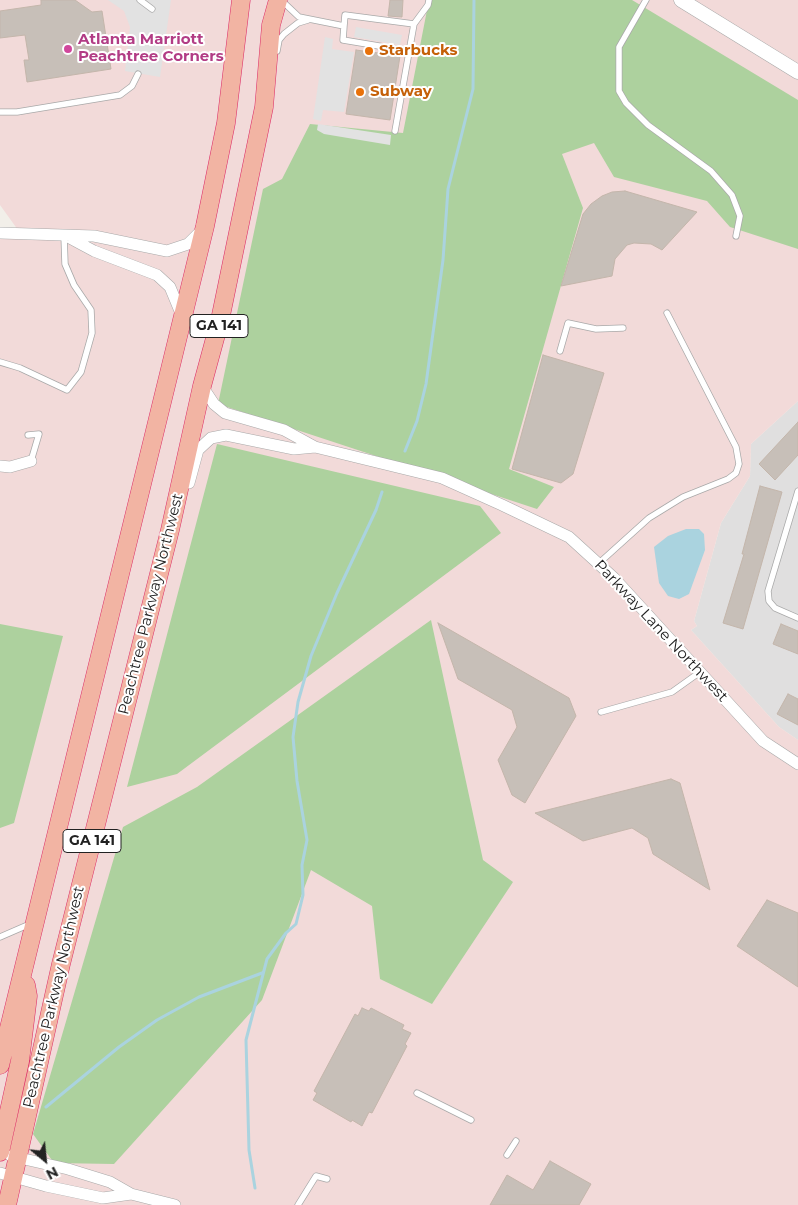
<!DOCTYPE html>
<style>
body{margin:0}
#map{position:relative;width:798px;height:1205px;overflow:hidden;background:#f2efe9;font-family:Montserrat,sans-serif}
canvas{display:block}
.north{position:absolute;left:20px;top:1135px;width:50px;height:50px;-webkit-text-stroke:4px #fff;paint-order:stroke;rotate:152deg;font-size:14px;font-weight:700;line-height:20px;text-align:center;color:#222}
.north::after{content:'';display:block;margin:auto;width:18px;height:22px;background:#222;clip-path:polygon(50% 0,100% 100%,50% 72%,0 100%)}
</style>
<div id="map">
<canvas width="798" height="1205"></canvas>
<div class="north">N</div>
</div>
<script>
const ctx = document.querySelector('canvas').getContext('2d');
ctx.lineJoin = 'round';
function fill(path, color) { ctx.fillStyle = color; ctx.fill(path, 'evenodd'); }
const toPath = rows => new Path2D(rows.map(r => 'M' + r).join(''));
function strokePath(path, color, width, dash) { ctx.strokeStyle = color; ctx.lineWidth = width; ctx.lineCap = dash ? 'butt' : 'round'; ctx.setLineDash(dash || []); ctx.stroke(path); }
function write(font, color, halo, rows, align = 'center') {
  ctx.font = font + ' Montserrat,sans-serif'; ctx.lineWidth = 4; ctx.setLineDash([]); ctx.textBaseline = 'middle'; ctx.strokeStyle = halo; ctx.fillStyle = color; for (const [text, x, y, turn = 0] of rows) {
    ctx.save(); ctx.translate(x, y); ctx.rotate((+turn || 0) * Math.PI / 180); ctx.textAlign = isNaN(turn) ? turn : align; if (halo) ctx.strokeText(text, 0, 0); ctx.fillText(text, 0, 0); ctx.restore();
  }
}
fill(toPath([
 [798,401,798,740,779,727,691,630,697,626,694,621,721,523,750,476,751,444]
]), '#e0dfdf');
fill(toPath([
 [0,0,798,0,798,401,751,444,750,476,721,523,694,621,697,626,691,630,779,727,798,740,798,1205,0,1205,0,232,18,230,0,205]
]), '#f2dad9');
fill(toPath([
 [429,0,632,0,798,100,798,249,730,227,707,201,614,177,594,143,562,154,583,208,509,469,554,487,537,509,218,404,263,189,282,179,310,124,403,133],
 [217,444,480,506,501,533,177,774,127,787],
 [431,620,483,860,513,882,432,1004,380,979,372,906,311,870,262,1000,114,1164,54,1163,33,1134,123,827,197,787],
 [0,624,63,636,14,823,0,828]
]), '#add19e');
fill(toPath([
 [108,0,171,0,160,77,125,71,130,27,124,11],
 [356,27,402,35,400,45,354,37],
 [325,37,333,39,332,49,354,52,344,112,323,110,321,121,313,119],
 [318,124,391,135,390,145,324,134,317,130]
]), '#e2e2e2');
fill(toPath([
 [686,529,699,529,704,534,705,550,689,594,679,599,668,596,659,583,654,547,668,536]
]), '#aad3df');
strokePath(toPath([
 [405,451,417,421,426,384,443,260,448,189,473,89,474,0],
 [46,1107,119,1047,157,1020,199,997,262,973],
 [255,1188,249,1150,246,1040,267,959,286,933,296,924,303,895,302,865,307,840,297,781,293,737,298,702,311,656,337,593,376,510,382,492]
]), '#aad3df', 3);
const building = toPath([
 [41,0,75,0,92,12,102,11,111,69,27,82,24,60,29,60,25,35,0,38,0,11,41,5,41,0],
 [390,0,403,0,402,17,388,16,390,0],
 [356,50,400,56,390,120,346,114,356,50],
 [625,191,697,212,662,250,651,244,634,243,627,245,615,259,612,276,561,286,583,214,591,204,602,196,612,192,625,191],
 [543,355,604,373,573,474,561,483,512,469,543,355],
 [798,422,798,455,775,480,759,464,798,422],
 [760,486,782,492,743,629,723,623,744,554,742,554,760,486],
 [438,623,569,698,576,716,525,803,512,795,498,760,517,727,512,710,458,679,438,623],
 [781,624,798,631,798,654,773,644,781,624],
 [788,694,798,699,798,725,777,714,788,694],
 [671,779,680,783,710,890,653,854,648,838,632,828,583,841,535,813,671,779],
 [767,900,798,913,798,987,737,946,767,900],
 [362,1008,369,1011,371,1008,404,1025,402,1029,411,1033,405,1044,407,1046,372,1113,369,1112,362,1126,352,1120,351,1122,313,1100,317,1093,314,1091,355,1014,358,1016,362,1008],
 [550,1161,591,1184,579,1205,490,1205,507,1175,533,1190,550,1161]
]);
fill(building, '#c7bfb8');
strokePath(building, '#c4b6ab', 1);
const service = toPath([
 [140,0,152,9],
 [281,0,299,17,344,26,343,40,409,51],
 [646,0,619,47,619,91,626,103,648,125,711,171,732,195,740,216,736,236],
 [344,26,345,15,414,24],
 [277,51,279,40,284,34,298,23,308,20],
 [0,112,17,112,120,95,132,86,138,74],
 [395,131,414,24,428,5,429,0],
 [560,351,568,323,596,329,623,328],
 [0,362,20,368,67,390,81,372,92,333,91,310,74,285,65,264,64,235],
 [28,435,39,434,31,461],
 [798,491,768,591,769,601,775,608,798,618],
 [598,564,649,518,683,497,728,479,736,473,739,464,736,447,667,313],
 [601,712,672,692,700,672],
 [0,937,30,924],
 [417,1093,471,1120],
 [507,1155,516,1141],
 [298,1205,316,1176,327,1179]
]);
const minor = toPath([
 [0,233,94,236,167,251,188,244,202,230],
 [66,236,94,251,157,275,170,287,182,316],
 [202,386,214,404,225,413,284,430,315,447],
 [0,466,10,467,31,461],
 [189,483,198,450,211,438,226,435,294,449,315,447,442,478,502,505,569,537,614,578,763,741,798,764],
 [11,1156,68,1169,110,1182,131,1194,175,1205],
 [0,1173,46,1186,103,1198,131,1194]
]);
const tertiary = toPath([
 [681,0,798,72]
]);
const trunk = toPath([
 [0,1065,205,226,226,123,241,0],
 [0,1152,20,1061,28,996,26,985],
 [7,1205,61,964,170,530,202,386,220,320,264,107,271,25,278,0]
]);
strokePath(service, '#a9a9a9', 7);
strokePath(minor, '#a9a9a9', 12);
strokePath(tertiary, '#a9a9a9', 15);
strokePath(trunk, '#dc2a67', 19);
strokePath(service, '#fff', 5.5);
strokePath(minor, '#fff', 11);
strokePath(tertiary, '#fff', 14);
strokePath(trunk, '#f2b4a3', 18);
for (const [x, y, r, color] of [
 [68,49,5,"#d1479c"],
 [369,51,5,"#e8710a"],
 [360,92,5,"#e8710a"]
]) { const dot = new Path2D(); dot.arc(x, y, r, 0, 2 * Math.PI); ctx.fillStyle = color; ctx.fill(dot); strokePath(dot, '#fff', 2); }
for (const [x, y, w] of [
 [219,326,58],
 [92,841,58]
]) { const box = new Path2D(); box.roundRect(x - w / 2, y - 11.5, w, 23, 4); ctx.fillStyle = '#fff'; ctx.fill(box); strokePath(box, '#222', 1); }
write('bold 14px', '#222', null, [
 ["GA 141",219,326],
 ["GA 141",92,841]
]);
write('bold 15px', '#b23c85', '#fff', [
 ["Atlanta Marriott",78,40],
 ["Peachtree Corners",78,57]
], 'left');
write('bold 15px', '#c56008', '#fff', [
 ["Starbucks",379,51],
 ["Subway",370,92]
], 'left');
write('15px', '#222', '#fff', [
 ["Peachtree Parkway Northwest",151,604,-76],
 ["Parkway Lane Northwest",661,631,47],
 ["Peachtree Parkway Northwest",54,997,-77]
]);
</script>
